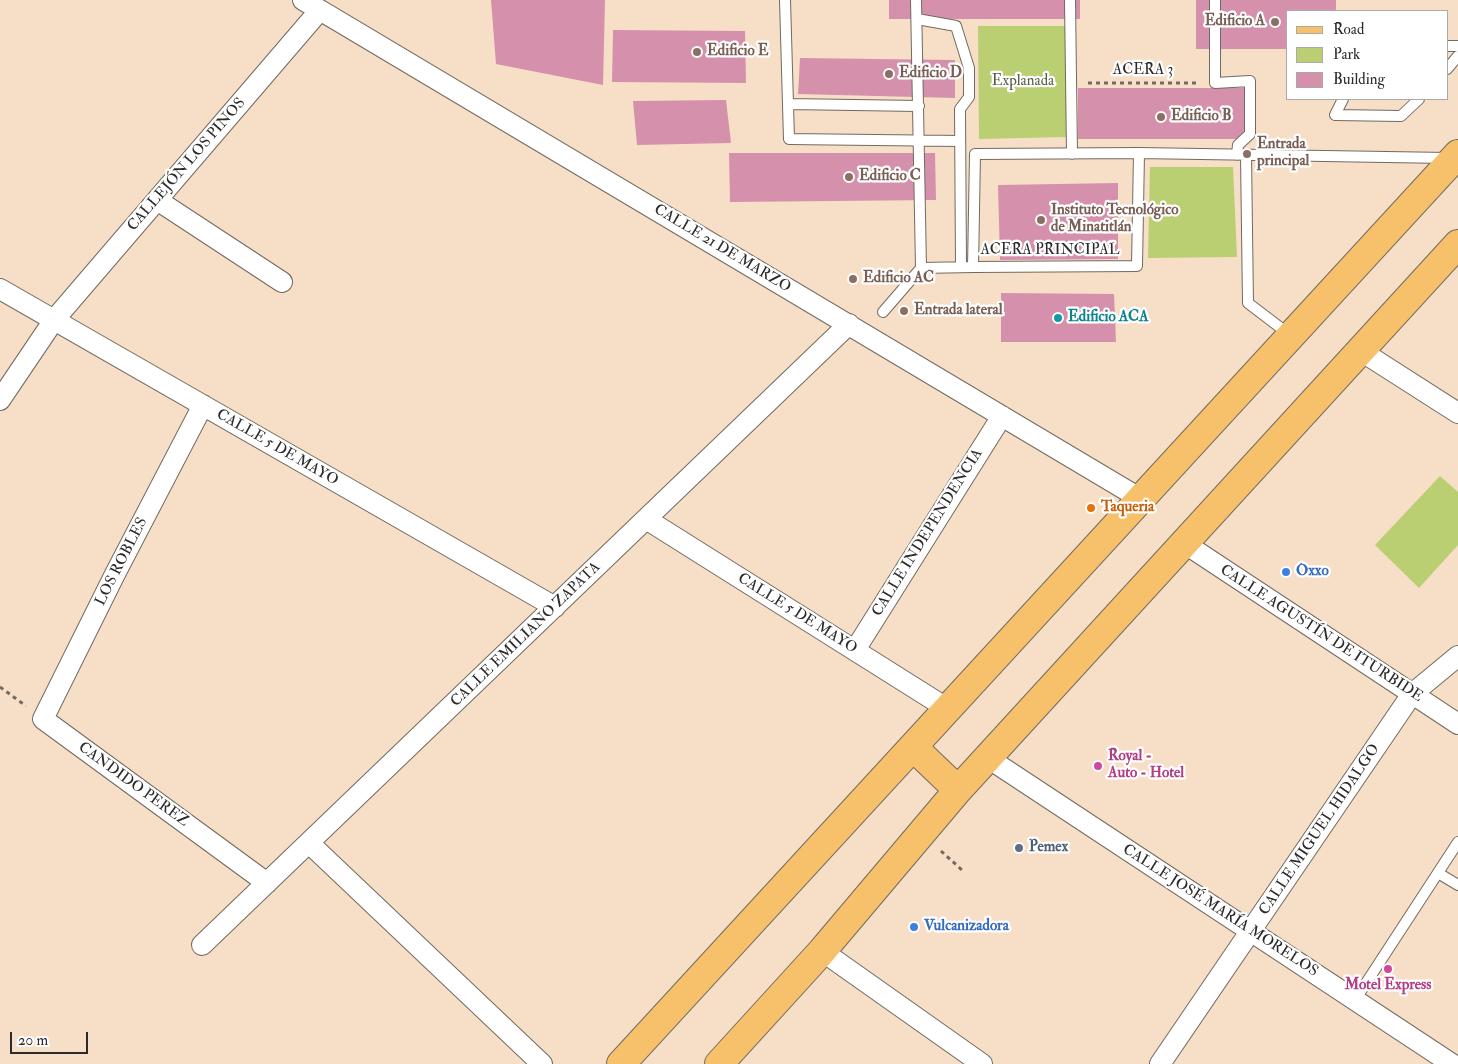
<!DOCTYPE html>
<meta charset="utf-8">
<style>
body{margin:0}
#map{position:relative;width:1458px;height:1064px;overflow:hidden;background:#f6dfc6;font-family:"IM FELL Double Pica",serif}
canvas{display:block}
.legend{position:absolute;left:1286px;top:10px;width:162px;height:90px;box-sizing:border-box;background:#fff;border:1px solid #aaa;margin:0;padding:6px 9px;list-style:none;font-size:15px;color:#2b2b2b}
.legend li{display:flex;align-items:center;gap:10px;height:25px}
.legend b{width:25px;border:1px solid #aaa}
.scale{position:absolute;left:10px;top:1032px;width:78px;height:22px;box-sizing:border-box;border:2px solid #2b2b2b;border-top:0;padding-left:6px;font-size:15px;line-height:18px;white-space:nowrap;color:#2b2b2b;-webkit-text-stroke:4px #fff;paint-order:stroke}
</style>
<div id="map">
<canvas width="1458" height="1064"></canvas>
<ul class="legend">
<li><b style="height:6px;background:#f7c06b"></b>Road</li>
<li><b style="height:14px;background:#bace72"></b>Park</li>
<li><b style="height:14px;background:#d591ac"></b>Building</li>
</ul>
<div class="scale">20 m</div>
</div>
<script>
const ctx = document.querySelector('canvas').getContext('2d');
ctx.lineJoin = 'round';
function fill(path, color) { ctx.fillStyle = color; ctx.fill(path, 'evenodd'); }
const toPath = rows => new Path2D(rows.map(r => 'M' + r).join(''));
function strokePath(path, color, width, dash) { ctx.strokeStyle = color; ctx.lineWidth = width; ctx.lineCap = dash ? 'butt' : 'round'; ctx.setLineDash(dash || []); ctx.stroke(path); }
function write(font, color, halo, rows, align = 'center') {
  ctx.font = font + ' "IM FELL Double Pica",serif'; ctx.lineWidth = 4.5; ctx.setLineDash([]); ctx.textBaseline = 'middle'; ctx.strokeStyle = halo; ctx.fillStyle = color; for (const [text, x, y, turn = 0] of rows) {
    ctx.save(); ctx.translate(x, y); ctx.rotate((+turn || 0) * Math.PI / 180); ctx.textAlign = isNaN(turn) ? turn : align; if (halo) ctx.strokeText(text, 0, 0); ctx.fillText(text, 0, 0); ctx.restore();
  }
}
fill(toPath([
 [978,26,1068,26,1067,137,979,139],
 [1150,167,1233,167,1237,257,1148,258],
 [1440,476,1458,492,1458,545,1419,588,1375,545]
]), '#bace72');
fill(toPath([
 [491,0,605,0,603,85,496,64],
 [889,0,1080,0,1080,19,889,19],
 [1196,0,1336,0,1336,11,1287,11,1287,49,1196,49],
 [613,30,745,31,746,83,612,82],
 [800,58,955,60,955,98,798,94],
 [1078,88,1244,88,1244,139,1078,139],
 [726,100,731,143,637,145,633,101],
 [729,153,935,153,936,200,730,202],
 [1118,183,1118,259,1000,260,998,185],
 [1001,293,1114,294,1116,342,1001,342]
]), '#d591ac');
const service = toPath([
 [785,0,789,139,960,141],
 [916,0,921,268,973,267],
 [1070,0,1072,154],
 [1215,0,1215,83,1250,81,1250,134,1238,145,1237,155],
 [917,19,956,26,969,68,969,97,960,109,961,267],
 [1447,46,1458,46],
 [1447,69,1458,56],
 [1343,99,1335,115,1401,116,1419,99],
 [788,104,919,106],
 [1139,153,975,154,973,267,1137,266,1139,153,1448,158],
 [1246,155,1248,303,1290,335],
 [883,312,921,268],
 [1438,873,1458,885],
 [1355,1000,1458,842]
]);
const minor = toPath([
 [303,0,1141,499],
 [157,200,282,282],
 [0,289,555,607],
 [1361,351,1458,413],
 [0,400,54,320,320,10],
 [203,405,115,574,43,719,267,883],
 [646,519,948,709],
 [1184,543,1458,724],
 [855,650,1002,416],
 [988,758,1452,1064],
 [309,843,542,1064],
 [202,945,849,324],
 [822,951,982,1064],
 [1160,1064,1412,694,1458,656]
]);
const primary = toPath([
 [913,747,958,790],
 [621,1064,1458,154],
 [719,1064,822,951,958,790,1458,244]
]);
strokePath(service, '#726a61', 12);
strokePath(minor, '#726a61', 22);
strokePath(primary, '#726a61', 30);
strokePath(toPath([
 [1088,83,1197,83],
 [0,687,26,706],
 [941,851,962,870]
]), '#726a61', 3, [4, 4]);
strokePath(service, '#fff', 10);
strokePath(minor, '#fff', 20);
strokePath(primary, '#f7c06b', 28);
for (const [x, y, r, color] of [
 [1275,22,5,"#8d6e63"],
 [697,52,5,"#8d6e63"],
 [889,74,5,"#8d6e63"],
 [1161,117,5,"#8d6e63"],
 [1247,154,5,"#8d6e63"],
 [849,177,5,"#8d6e63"],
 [1041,220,5,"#8d6e63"],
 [853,279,5,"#8d6e63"],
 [904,311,5,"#8d6e63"],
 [1058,318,5,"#0f9aa8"],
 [1091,508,5,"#e8710a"],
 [1286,572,5,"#3f7fe0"],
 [1098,766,5,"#d1479c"],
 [1019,848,5,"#5c6f8a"],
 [914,927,5,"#3f7fe0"],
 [1388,969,5,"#d1479c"]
]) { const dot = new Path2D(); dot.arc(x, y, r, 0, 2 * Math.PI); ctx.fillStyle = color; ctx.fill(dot); strokePath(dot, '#fff', 2); }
write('bold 15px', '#785e54', '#fff', [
 ["Edificio A",1265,22,"right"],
 ["Edificio E",707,52],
 ["Edificio D",899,74],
 ["Edificio B",1171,117],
 ["Entrada",1257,145],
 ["principal",1257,162],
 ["Edificio C",859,177],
 ["Instituto Tecnológico",1051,211],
 ["de Minatitlán",1051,228],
 ["Edificio AC",863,279],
 ["Entrada lateral",914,311]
], 'left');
write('15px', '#2b2b2b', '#fff', [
 ["ACERA 3",1143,71],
 ["CALLEJÓN LOS PINOS",187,165,-49],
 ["CALLE 21 DE MARZO",722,249,31],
 ["ACERA PRINCIPAL",1050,251],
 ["CALLE 5 DE MAYO",277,448,30],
 ["CALLE INDEPENDENCIA",928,533,-58],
 ["LOS ROBLES",122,562,-63],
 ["CALLE 5 DE MAYO",797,614,32],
 ["CALLE AGUSTÍN DE ITURBIDE",1321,634,33],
 ["CALLE EMILIANO ZAPATA",526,635,-44],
 ["CANDIDO PEREZ",133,785,36],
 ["CALLE MIGUEL HIDALGO",1320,830,-56],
 ["CALLE JOSÉ MARÍA MORELOS",1220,911,33]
]);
write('15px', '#565c40', '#fff', [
 ["Explanada",1023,82]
]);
write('bold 15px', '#0d838f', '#fff', [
 ["Edificio ACA",1068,318]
], 'left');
write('bold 15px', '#c56008', '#fff', [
 ["Taqueria",1101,508]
], 'left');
write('bold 15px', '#366cbe', '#fff', [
 ["Oxxo",1296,572],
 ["Vulcanizadora",924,927]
], 'left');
write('bold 15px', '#b23c85', '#fff', [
 ["Royal -",1108,757],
 ["Auto - Hotel",1108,774],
 ["Motel Express",1388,986,"center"]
], 'left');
write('bold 15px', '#4e5e75', '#fff', [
 ["Pemex",1029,848]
], 'left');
</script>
